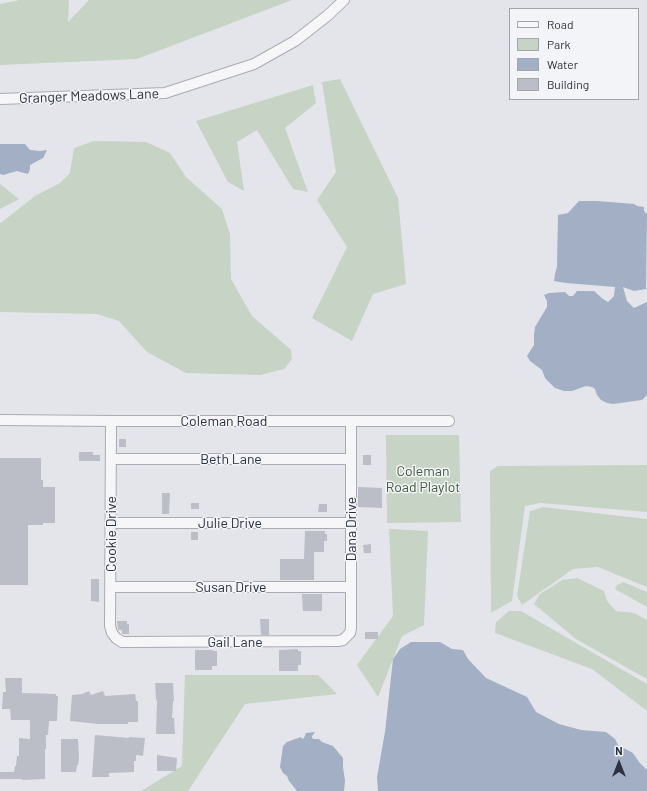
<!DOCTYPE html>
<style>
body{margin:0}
#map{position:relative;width:647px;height:791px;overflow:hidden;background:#e3e5ea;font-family:Barlow,sans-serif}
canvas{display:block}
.legend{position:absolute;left:509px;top:8px;width:130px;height:92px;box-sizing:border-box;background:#f3f4f7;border:1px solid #a4a6ae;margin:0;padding:5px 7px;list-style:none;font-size:12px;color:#2d3140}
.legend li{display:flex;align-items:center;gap:8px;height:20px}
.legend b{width:20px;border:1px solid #a4a6ae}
.north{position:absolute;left:599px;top:743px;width:40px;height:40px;-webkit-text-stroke:3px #f3f4f7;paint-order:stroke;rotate:0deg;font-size:11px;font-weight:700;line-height:16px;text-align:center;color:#2d3140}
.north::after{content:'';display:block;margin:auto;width:14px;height:18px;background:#2d3140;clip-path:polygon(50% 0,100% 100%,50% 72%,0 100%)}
</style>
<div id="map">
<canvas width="647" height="791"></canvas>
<ul class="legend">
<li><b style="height:5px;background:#f6f6f8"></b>Road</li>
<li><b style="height:11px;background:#c7d3c5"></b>Park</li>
<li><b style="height:11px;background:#a2afc5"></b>Water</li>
<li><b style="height:11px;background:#bbbec6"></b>Building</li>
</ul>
<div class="north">N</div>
</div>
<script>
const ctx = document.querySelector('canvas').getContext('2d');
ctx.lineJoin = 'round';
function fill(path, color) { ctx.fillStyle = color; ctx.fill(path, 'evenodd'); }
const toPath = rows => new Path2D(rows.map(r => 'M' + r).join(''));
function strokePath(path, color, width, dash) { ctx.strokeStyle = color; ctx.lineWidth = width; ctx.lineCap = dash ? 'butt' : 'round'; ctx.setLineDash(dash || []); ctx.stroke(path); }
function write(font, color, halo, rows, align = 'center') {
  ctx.font = font + ' Barlow,sans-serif'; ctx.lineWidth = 3; ctx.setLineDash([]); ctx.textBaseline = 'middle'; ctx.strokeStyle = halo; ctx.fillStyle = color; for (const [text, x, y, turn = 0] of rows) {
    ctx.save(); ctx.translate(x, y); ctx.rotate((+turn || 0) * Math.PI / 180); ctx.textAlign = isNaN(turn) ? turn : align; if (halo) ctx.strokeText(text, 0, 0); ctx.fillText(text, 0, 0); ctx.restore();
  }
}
fill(toPath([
 [20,0,69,0,68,22,89,0,292,0,137,59,0,65,0,4],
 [340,79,398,198,406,284,373,294,352,341,312,318,347,247,317,200,336,172,322,82],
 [313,85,316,103,285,128,308,192,293,189,257,130,237,142,244,191,228,182,196,121],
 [94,141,146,142,170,153,186,177,222,209,230,234,231,279,252,316,291,350,292,359,284,369,260,375,186,373,147,352,119,321,97,314,0,312,0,223,2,222,35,196,60,183,70,173,74,148],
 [0,184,19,199,0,209],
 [386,435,459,435,461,522,387,523],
 [647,465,647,512,541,503,525,506,512,601,491,613,490,471,498,466],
 [543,507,647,519,647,587,598,567,573,569,522,605,517,596,530,511],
 [389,529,428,531,424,625,402,636,378,697,357,665,393,616],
 [577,578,604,591,607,601,616,611,634,613,647,620,647,679,576,639,534,604,540,594,562,580],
 [623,582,647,592,647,607,615,589,617,585],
 [509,611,521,611,647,684,647,711,592,669,495,633,496,622],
 [185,675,318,675,337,694,245,704,188,791,141,791,182,766]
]), '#c7d3c5');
fill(toPath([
 [0,144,25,144,30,150,40,151,47,150,43,158,30,165,30,169,28,174,17,171,3,175,0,174],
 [579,201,597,201,634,204,637,206,644,207,644,210,645,213,647,213,646,289,634,291,623,287,627,301,634,308,647,302,647,395,642,400,613,404,607,403,601,400,597,395,595,389,592,387,586,386,572,391,564,391,555,388,545,378,542,370,530,361,527,356,534,345,534,335,535,327,547,307,547,301,544,295,549,293,565,292,569,296,573,296,577,291,594,291,603,299,608,302,614,296,615,287,566,283,554,281,555,274,557,267,558,215,568,213],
 [411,642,440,642,452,649,463,650,468,659,486,678,527,697,536,712,559,724,581,730,606,732,615,739,618,745,633,753,639,762,647,770,647,791,378,791,377,777,385,732,393,659,400,649],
 [315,732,312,736,312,738,314,739,319,739,322,742,333,746,343,758,343,767,345,781,344,791,297,791,289,781,287,776,283,773,280,767,283,746,287,742,301,737,302,739,304,738,306,733]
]), '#a2afc5');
fill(toPath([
 [119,439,126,439,126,447,119,447],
 [79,452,93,452,93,455,100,455,100,461,79,461],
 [363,455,371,455,371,465,363,465],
 [0,458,41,458,41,480,43,480,43,487,55,487,55,523,43,523,43,525,28,525,28,585,0,585],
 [358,487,382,488,382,508,358,507],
 [162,493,170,493,169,514,162,514],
 [191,503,199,503,199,509,191,509],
 [319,504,327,504,327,512,318,512],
 [305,531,325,531,325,534,327,534,327,541,324,541,324,552,314,552,314,580,280,580,280,559,304,559],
 [191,532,198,532,198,540,191,540],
 [371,544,371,553,364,553,363,545],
 [91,579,99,579,99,602,91,601],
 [302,594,322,594,322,611,303,611],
 [260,619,269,619,269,635,261,635],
 [117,621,127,621,127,624,129,624,129,634,122,634,122,630,118,630],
 [365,632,378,632,378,639,365,639],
 [298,649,298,651,301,651,301,665,298,665,298,671,279,671,279,650],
 [195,650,213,650,213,651,217,651,217,666,212,666,212,670,195,670],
 [5,678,22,678,22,693,56,694,56,696,58,696,57,721,49,721,48,735,46,735,46,749,45,749,45,779,22,780,22,779,0,779,0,772,14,772,15,766,16,766,17,756,19,756,19,738,30,739,30,721,29,720,11,720,10,709,2,709,3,692,6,692],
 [155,683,173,683,174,701,173,701,172,718,174,718,175,734,156,734,157,701,156,699],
 [89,691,91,695,103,691,105,696,135,694,136,701,138,701,138,722,128,722,128,724,98,724,70,721,72,695,82,694],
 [95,735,129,738,129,737,145,738,143,756,136,755,136,761,134,761,134,772,109,773,109,777,92,777],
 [61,739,78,739,79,758,78,765,77,765,76,772,61,772],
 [157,755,177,758,176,771,157,771]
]), '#bbbec6');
const minor = toPath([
 [0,99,165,93,254,64,295,41,327,16,344,0],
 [0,420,111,421,449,421],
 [111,421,110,626,112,633,116,638,122,642,338,641,343,640,350,633,351,628,351,421],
 [111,459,351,459],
 [111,523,350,523],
 [111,587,351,587]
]);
strokePath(minor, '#a9abb4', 12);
strokePath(minor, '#f6f6f8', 10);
write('14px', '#2d3140', '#f3f4f7', [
 ["Granger Meadows Lane",89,96,-2],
 ["Coleman Road",224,421],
 ["Beth Lane",231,459],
 ["Julie Drive",230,523],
 ["Dana Drive",351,529,-90],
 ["Cookie Drive",111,534,-90],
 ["Susan Drive",231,587],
 ["Gail Lane",235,642]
]);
write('14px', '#3e5a3c', '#f3f4f7', [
 ["Coleman",423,471],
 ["Road Playlot",423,487]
]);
</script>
